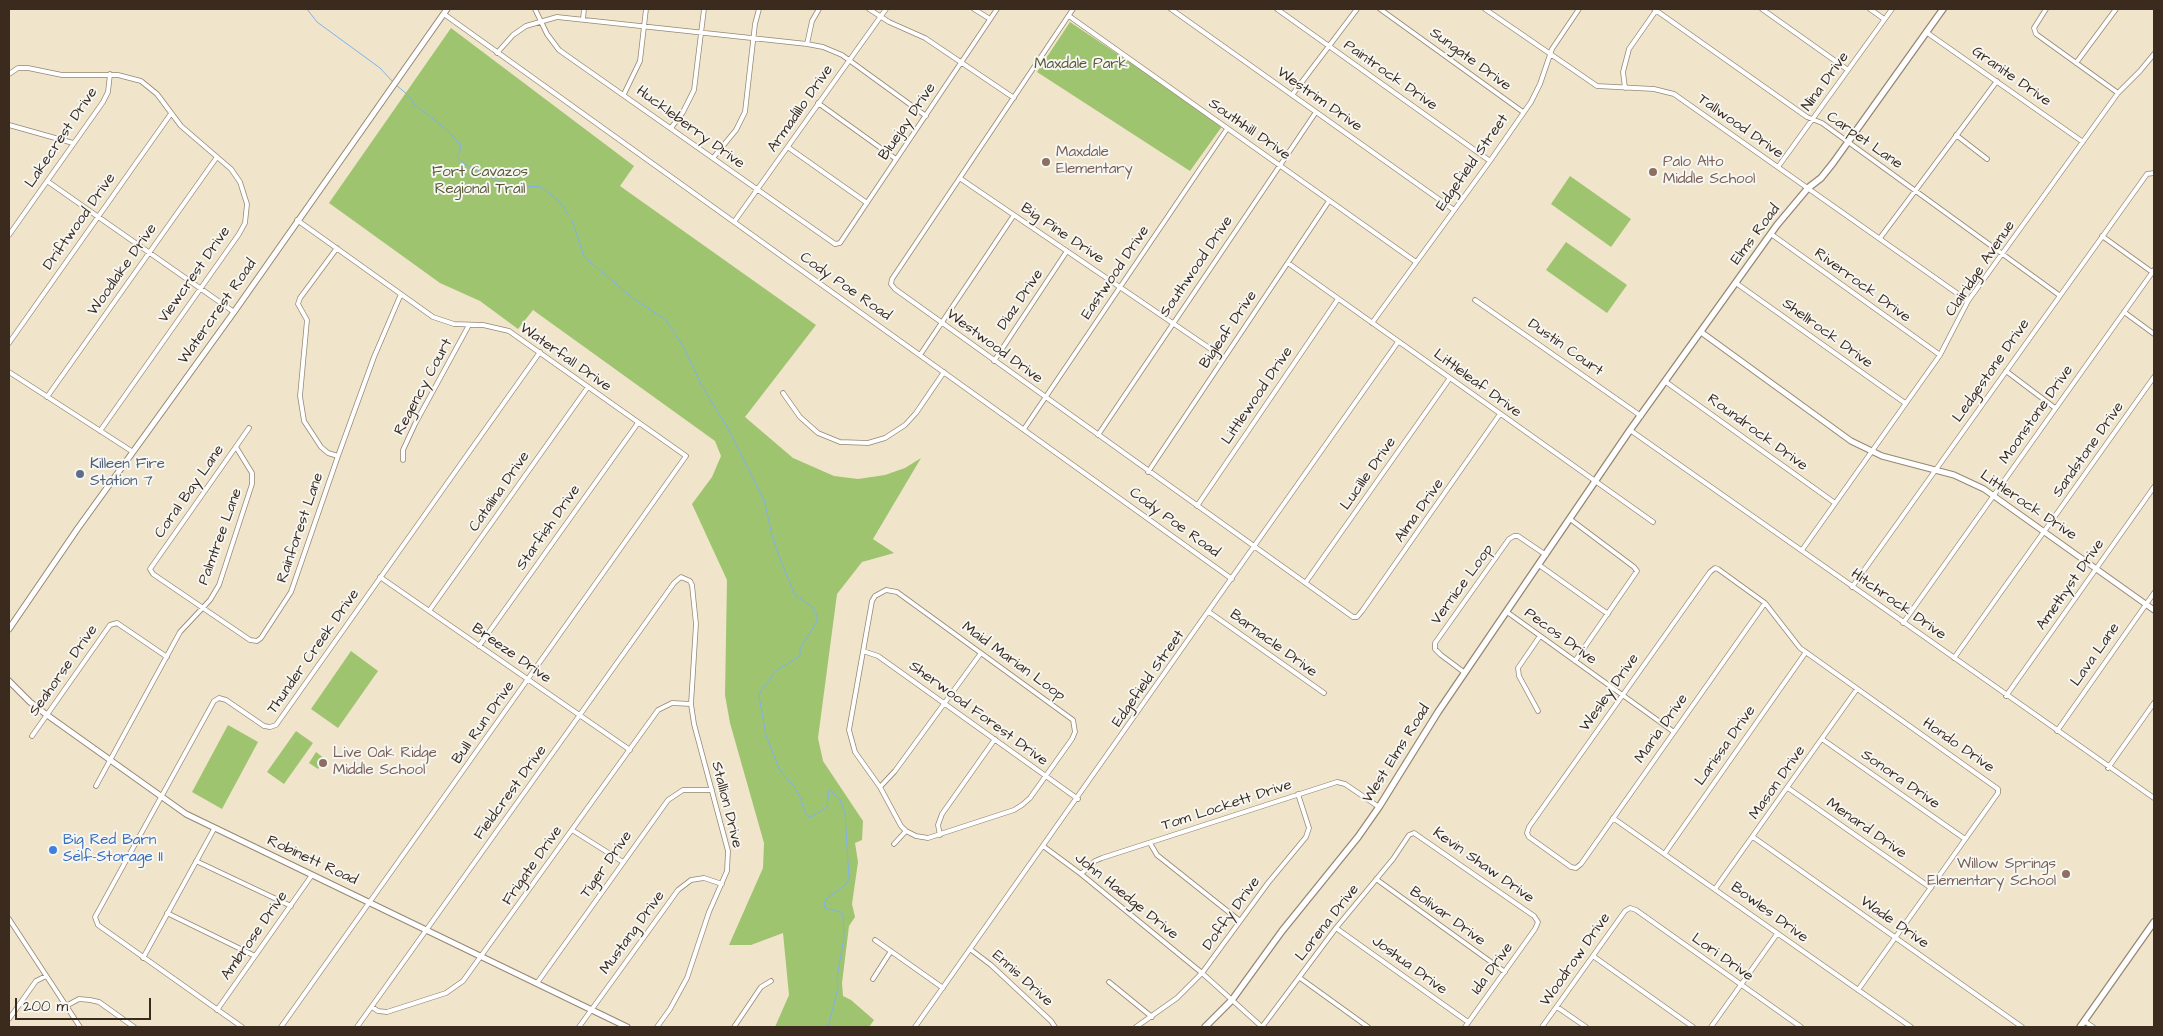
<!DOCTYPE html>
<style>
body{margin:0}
#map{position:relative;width:2163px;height:1036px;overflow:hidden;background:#f0e4cb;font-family:"Architects Daughter",sans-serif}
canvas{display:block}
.frame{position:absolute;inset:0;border:10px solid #3b2a1e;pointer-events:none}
.scale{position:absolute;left:15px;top:998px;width:136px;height:22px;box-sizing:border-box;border:2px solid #3b2a1e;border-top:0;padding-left:6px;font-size:15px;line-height:18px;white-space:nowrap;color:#3b2a1e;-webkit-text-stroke:4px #f6f6f2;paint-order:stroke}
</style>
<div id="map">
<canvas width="2163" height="1036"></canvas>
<div class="frame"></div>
<div class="scale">200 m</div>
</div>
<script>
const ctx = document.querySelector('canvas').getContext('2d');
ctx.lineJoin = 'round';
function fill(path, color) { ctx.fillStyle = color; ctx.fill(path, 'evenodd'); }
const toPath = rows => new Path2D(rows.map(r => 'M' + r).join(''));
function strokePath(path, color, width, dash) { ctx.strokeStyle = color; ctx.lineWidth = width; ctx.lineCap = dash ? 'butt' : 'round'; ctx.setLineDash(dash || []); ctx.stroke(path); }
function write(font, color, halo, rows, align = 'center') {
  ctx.font = font + ' "Architects Daughter",sans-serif'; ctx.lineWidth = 4; ctx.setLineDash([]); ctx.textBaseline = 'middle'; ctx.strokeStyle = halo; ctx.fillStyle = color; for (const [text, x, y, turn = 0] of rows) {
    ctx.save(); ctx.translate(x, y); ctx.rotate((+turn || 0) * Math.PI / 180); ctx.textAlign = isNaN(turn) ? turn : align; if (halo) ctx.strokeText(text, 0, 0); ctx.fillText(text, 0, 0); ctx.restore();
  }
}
fill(toPath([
 [1070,22,1223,125,1190,171,1037,72],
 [451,28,634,166,620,186,816,325,745,417,793,458,834,476,858,479,885,475,905,468,921,458,873,539,894,553,862,562,837,594,818,738,823,761,863,821,862,840,855,843,858,862,852,904,855,917,849,926,842,983,843,996,851,1000,874,1020,869,1027,775,1027,789,995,783,933,751,945,729,945,763,868,764,843,730,723,725,695,727,580,692,504,712,477,721,456,715,441,533,310,518,329,480,301,440,283,329,203],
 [1570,176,1631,219,1611,247,1551,204],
 [1566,242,1627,285,1607,313,1546,270],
 [351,651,378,671,338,728,311,709],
 [228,725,258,742,222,809,192,792],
 [296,731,313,743,284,784,267,772],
 [316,752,325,759,318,769,309,763]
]), '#9fc46f');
strokePath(toPath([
 [307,9,317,22,380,68,393,82],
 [396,85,408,95,414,104,446,129,460,144,461,148,457,156,464,164,507,185,541,187,559,201,569,216],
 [572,220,584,257,634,299,666,320,683,346,702,386,726,425,764,500,772,535,782,564,795,595,814,608,814,613,817,614,817,621,800,649,800,656,777,670,761,691,759,696,766,735,779,769,796,789,801,800,806,815,811,817,827,807,829,790,840,799,845,813,849,879,845,885,826,899,824,904,825,908,841,912,843,916,844,938,837,977,838,988,828,1027]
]), '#80b1ec', 1);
const minor = toPath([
 [535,9,547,34,559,50,835,244,840,243,997,9],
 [869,9,889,22,925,38,1014,98],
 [974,9,990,19],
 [1073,9,892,279,891,284,895,289,1353,617,1357,617,1362,611,1500,414],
 [1171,9,1454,210],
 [1277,9,1490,161],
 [1380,9,1523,112],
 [1485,9,1597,86,1654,89,1674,94,1968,301],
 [1654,9,1807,117,1822,123,2059,295],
 [1762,9,1848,70],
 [1870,9,1884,19],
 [2046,9,2034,28,2036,34,2118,93],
 [444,14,1232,579],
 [1069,16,1416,262],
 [583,19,584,9],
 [1926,32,2083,142],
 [807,44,812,21,819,9],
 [497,53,513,35,526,26,557,17,807,44,823,47,842,55,926,116],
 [2076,63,2116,9],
 [9,74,18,68,28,68,62,75,118,75,141,81,157,94,181,126,231,169,240,182,247,204,245,223,239,234,100,431],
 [1625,88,1623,72,1629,49,1657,9],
 [624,94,640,61,646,9],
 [1292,95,1357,9],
 [818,103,896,159],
 [9,125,73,143],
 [671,128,683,112,694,90,704,9],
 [1956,135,1987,159],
 [789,148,867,203],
 [713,158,736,130,745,112,755,24,759,9],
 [1778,167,1892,9],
 [961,179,1224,358],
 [47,181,234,312],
 [734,222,886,9],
 [1771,234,1940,355],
 [9,235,103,102,108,92,110,74],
 [2102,236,2152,272],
 [1880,238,1997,81],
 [337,248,300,298,298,304,307,320,300,396,304,421,321,447,328,453,338,456],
 [1288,263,1653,522],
 [1736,283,1905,403],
 [1475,300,1641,416],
 [2124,312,2154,334],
 [1372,323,1490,161,1531,102,1540,84,1552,49,1579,9],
 [9,343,170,115],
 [920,355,1014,215],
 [994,361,1067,251],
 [2006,371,2055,408],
 [9,372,133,452],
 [1666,382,1835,503],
 [783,393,800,417,818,433,840,442,868,443,885,438,905,425,916,413,944,372],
 [47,397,217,157],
 [249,428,150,569,153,574,250,640,257,641,261,638,291,592,338,456,374,357,401,294],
 [1024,429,1227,129],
 [1630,430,2154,798],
 [1098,435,1316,112],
 [403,460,403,450,415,424,469,325],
 [1148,472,1329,201],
 [1197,506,1338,299],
 [1570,519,1634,567,1637,571,1575,661],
 [1802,550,1940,355,1968,301,2118,93,2140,71,2154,54],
 [1539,565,1608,614],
 [380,577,630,750],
 [1306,582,1450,378],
 [1852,587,2147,174,2154,173],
 [886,590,897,592,1073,720,1075,732,1072,739,1030,798,1022,805,1014,810,928,838,916,836,906,831,901,826,880,787,855,752,849,730,872,601,875,596,886,590],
 [1765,603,1581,864,1576,868,1571,867,1529,837,1527,833,1529,827,1710,572,1715,568,1718,569,1765,603,1800,648,1998,789,1998,793,1858,990],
 [429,611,588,387],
 [1209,612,1324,693],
 [1507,612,1674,732],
 [1903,623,2154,270],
 [479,646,638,423],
 [863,651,878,656,1078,799],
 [1954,658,2154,377],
 [1465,673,1441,655,1435,649,1435,643,1509,539,1514,536,1518,536,1546,555],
 [2006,696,2154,487],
 [1538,711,1519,676,1518,668,1540,636],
 [2057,731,2154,593],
 [32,736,110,625,117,623,167,657],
 [1822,739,1965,839],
 [2108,768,2154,703],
 [96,786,180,632,210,600,219,585,252,484,252,473,236,447],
 [880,787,895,771,981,653],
 [1788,788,1931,888],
 [1613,818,1911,1027],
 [572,830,623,862],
 [940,835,938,825,942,814,995,739],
 [1753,837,2022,1027],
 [1150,843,1157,855,1240,921],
 [894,844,906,831],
 [1043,846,1081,874,1202,973,1262,1027],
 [1665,853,1806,652],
 [196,861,291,906],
 [1081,874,1095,861,1102,858,1337,782,1345,784,1379,807],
 [1376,879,1505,972],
 [1715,889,1857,689],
 [167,913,255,956],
 [9,919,80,1027],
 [1336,928,1468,1022],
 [875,940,943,988],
 [970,949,991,965,1051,1021,1055,1027],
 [1593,956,1693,1027],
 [143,958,214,829],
 [1300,978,1368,1027],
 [873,979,891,951],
 [1109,982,1152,1017],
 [537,983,668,800,683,790,712,790],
 [66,1006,79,999,90,1000,99,1002,134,1027],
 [372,1007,378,1011,387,1012,446,993,463,981,658,710,672,703,691,704],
 [1557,1007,1586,1027],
 [217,1010,312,875],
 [9,1019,36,981,46,976],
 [2084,1021,2093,1027],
 [242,1027,98,925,95,917,214,701,219,698,226,700,264,726,270,727,276,725,540,352],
 [281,1027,686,456,509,331,483,325,454,324,433,317,297,220],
 [357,1027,674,583,681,577,690,581,692,585,696,624,691,704,694,724,728,851,727,871,709,912,687,978,670,1009,657,1027],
 [579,1027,678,890,691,880,704,878,722,884],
 [734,1027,761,987,771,981],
 [915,1027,1398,342],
 [1136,1027,1177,998,1202,973,1268,883,1306,837,1309,828,1298,794],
 [1262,1027,1336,928,1393,859,1409,835,1414,833,1534,916,1538,922,1535,929,1465,1027],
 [1542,1027,1625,911,1630,908,1636,910,1801,1027],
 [1711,1027,1777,934]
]);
const tertiary = toPath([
 [1701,332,1851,441,1882,456,1954,475,1984,489,2154,610],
 [9,629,78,528,234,312,447,9],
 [9,681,30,702,47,715,186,814,627,1027]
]);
const secondary = toPath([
 [1205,1027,1232,1000,1282,931,1358,837,1379,807,1438,712,1630,430,1777,225,1808,188,1821,178,1833,163,1943,9],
 [2080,1027,2154,922]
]);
strokePath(minor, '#968774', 5.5);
strokePath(tertiary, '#968774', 7);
strokePath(secondary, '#968774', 8);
strokePath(minor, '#fff', 4);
strokePath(tertiary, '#fff', 5);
strokePath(secondary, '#fff', 5.5);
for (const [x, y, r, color] of [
 [1046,162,5,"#8d6e63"],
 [1653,172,5,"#8d6e63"],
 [80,474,5,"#5c6f8a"],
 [323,763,5,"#8d6e63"],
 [53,850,5,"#3f7fe0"],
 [2066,874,5,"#8d6e63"]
]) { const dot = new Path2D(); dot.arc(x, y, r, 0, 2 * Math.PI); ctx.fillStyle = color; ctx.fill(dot); strokePath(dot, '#f6f6f2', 2); }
write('15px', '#3b2a1e', '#f6f6f2', [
 ["Sungate Drive",1470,60,36],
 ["Paintrock Drive",1390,76,35],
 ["Granite Drive",2011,77,35],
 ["Nina Drive",1826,82,-54],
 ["Westrim Drive",1319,100,35],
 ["Armadillo Drive",801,109,-55],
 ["Bluejay Drive",908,122,-56],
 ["Tallwood Drive",1740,127,35],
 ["Huckleberry Drive",690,128,36],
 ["Southhill Drive",1249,130,35],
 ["Lakecrest Drive",62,138,-56],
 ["Carpet Lane",1864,141,35],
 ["Edgefield Street",1473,163,-55],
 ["Driftwood Drive",80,222,-55],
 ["Big Pine Drive",1062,234,34],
 ["Elms Road",1756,235,-53],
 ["Southwood Drive",1197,267,-56],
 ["Clairidge Avenue",1981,269,-56],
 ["Woodlake Drive",123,270,-55],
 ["Eastwood Drive",1116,273,-56],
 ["Viewcrest Drive",195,275,-55],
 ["Riverrock Drive",1862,286,36],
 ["Cody Poe Road",845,287,35],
 ["Diaz Drive",1021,300,-56],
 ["Watercrest Road",218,312,-55],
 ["Bigleaf Drive",1229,330,-56],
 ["Shellrock Drive",1827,334,36],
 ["Westwood Drive",994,347,36],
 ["Dustin Court",1565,348,35],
 ["Waterfall Drive",565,358,35],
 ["Ledgestone Drive",1992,371,-55],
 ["Littleleaf Drive",1477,384,36],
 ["Regency Court",424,387,-62],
 ["Littlewood Drive",1258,396,-56],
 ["Moonstone Drive",2037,415,-55],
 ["Roundrock Drive",1757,433,36],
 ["Sandstone Drive",2089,450,-55],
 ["Lucille Drive",1369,474,-55],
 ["Coral Bay Lane",190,492,-55],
 ["Catalina Drive",500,492,-55],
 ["Littlerock Drive",2028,506,34],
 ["Alma Drive",1420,511,-55],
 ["Cody Poe Road",1174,523,36],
 ["Rainforest Lane",301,528,-71],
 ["Starfish Drive",549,528,-55],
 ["Palmtree Lane",221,537,-70],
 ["Vernice Loop",1463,585,-54],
 ["Amethyst Drive",2071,585,-55],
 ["Hitchrock Drive",1898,605,35],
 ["Pecos Drive",1560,637,36],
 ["Barnacle Drive",1273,644,36],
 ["Thunder Creek Drive",314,652,-55],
 ["Breeze Drive",511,654,35],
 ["Lava Lane",2096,655,-55],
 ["Maid Marian Loop",1013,662,36],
 ["Seahorse Drive",64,671,-55],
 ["Edgefield Street",1149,679,-55],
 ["Wesley Drive",1610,693,-55],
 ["Sherwood Forest Drive",978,714,36],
 ["Bull Run Drive",484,723,-55],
 ["Maria Drive",1662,729,-55],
 ["Larissa Drive",1726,746,-55],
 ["Hondo Drive",1958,746,35],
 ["West Elms Road",1397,754,-58],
 ["Sonora Drive",1900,780,35],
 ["Mason Drive",1778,783,-55],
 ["Fieldcrest Drive",511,793,-54],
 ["Stallion Drive",726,805,76],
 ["Tom Lockett Drive",1227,806,-18],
 ["Menard Drive",1866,829,35],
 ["Robinett Road",312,861,25],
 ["Tiger Drive",607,865,-55],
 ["Frigate Drive",533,866,-55],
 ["Kevin Shaw Drive",1483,866,35],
 ["John Haedge Drive",1126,897,39],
 ["Bowles Drive",1769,913,36],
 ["Doffy Drive",1232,914,-54],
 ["Bolivar Drive",1447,917,36],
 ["Lorena Drive",1328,923,-52],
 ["Wade Drive",1894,923,35],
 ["Mustang Drive",633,933,-54],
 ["Ambrose Drive",255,936,-55],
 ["Lori Drive",1722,958,35],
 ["Woodrow Drive",1576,960,-55],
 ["Joshua Drive",1409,966,36],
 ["Ida Drive",1493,969,-54],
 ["Ennis Drive",1022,979,42]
]);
write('15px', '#595836', '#f6f6f2', [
 ["Maxdale Park",1081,65],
 ["Fort Cavazos",480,173],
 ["Regional Trail",480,190]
]);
write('15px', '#785e54', '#f6f6f2', [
 ["Maxdale",1056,153],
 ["Elementary",1056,170],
 ["Palo Alto",1663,163],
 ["Middle School",1663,180],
 ["Live Oak Ridge",333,754],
 ["Middle School",333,771],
 ["Willow Springs",2056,865,"right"],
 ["Elementary School",2056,882,"right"]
], 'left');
write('15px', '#4e5e75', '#f6f6f2', [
 ["Killeen Fire",90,465],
 ["Station 7",90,482]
], 'left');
write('15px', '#366cbe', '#f6f6f2', [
 ["Big Red Barn",63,841],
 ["Self-Storage II",63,858]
], 'left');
</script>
